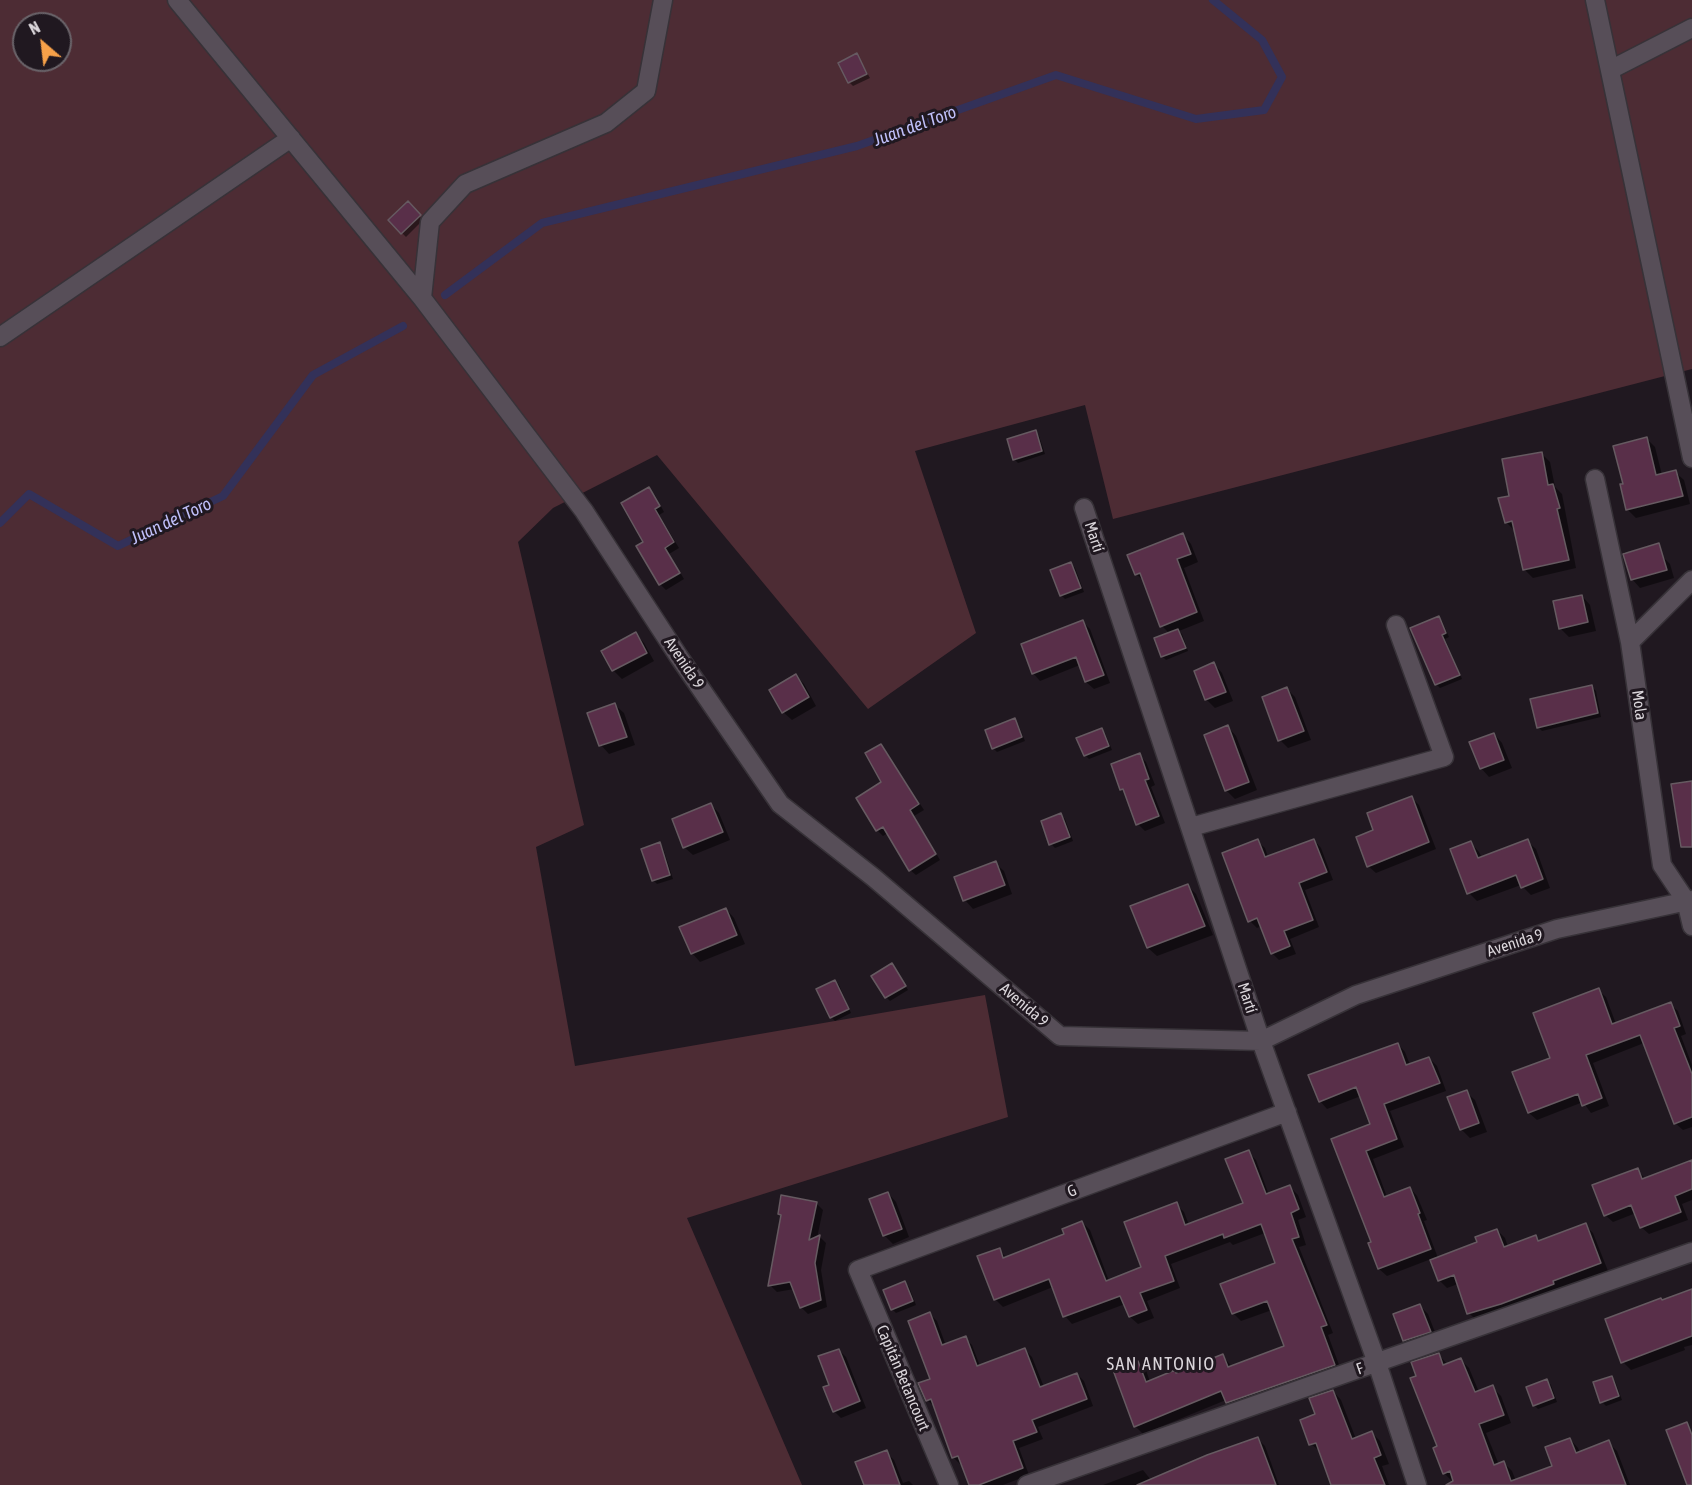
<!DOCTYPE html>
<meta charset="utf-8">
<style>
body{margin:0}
#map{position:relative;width:1692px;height:1485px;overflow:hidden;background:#201820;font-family:"Asap Condensed",sans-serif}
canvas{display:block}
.north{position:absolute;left:12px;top:12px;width:60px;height:60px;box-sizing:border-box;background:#201820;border:2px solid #6a646a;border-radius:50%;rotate:332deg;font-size:16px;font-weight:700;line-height:24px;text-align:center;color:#dad5da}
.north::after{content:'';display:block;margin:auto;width:21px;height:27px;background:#f7a149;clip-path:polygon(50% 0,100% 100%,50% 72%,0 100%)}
</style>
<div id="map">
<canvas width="1692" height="1485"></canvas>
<div class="north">N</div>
</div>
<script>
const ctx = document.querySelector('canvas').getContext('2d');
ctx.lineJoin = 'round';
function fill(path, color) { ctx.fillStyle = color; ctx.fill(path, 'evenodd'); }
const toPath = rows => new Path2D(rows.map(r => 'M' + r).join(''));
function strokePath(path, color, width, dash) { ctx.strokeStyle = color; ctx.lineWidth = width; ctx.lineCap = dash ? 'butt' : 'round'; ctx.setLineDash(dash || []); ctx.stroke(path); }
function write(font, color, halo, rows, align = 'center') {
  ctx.font = font + ' "Asap Condensed",sans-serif'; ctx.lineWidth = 6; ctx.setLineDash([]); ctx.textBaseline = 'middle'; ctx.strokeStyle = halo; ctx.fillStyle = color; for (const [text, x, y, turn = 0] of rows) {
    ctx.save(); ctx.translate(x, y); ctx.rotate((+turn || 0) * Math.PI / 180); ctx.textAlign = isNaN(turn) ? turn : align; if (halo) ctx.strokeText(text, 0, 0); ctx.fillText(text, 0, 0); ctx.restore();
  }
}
fill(toPath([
 [0,0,1692,0,1692,369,1113,519,1085,405,915,451,976,633,868,709,657,455,553,508,518,542,584,825,536,847,575,1066,985,995,1008,1117,687,1218,802,1485,0,1485],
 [24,24,60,24,60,60,24,60]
]), '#4d2c34');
fill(toPath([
 [857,55,870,78,853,86,849,82],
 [408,204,423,220,406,237,390,221],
 [1035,432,1039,436,1045,454,1018,463,1014,459],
 [1647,439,1655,447,1662,475,1675,472,1684,480,1690,504,1636,518,1627,509,1625,485],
 [1541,453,1550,462,1555,487,1562,494,1576,568,1533,578,1524,569,1515,531,1506,522,1511,497],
 [649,489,655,495,664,512,659,515,679,548,669,554,684,579,666,590,660,584,638,546,645,542],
 [1183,535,1191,544,1198,562,1184,568,1204,621,1179,631,1182,634,1188,651,1166,660,1162,656,1170,634,1162,626,1145,582,1136,574],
 [1624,552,1661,555,1670,564,1674,578,1640,588,1632,579],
 [1071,564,1075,568,1084,592,1065,599,1061,595],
 [1582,596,1590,605,1596,631,1569,637,1560,628],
 [1438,618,1442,621,1449,637,1445,639,1462,679,1440,688,1436,684],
 [1083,622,1090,629,1110,683,1094,689,1086,682,1080,665,1040,681,1033,673],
 [636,634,644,643,654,661,622,679,613,670],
 [1214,664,1222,673,1233,701,1215,708,1206,699],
 [796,676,804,684,816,706,792,720,783,712],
 [1592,687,1596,691,1601,717,1542,731,1538,727],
 [1287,689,1295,697,1311,740,1288,748,1280,740],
 [615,705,624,713,635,745,609,754,601,745],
 [1015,720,1018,724,1025,741,997,752,993,748],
 [1228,727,1236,736,1257,790,1235,799,1226,790],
 [1102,730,1105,733,1112,750,1089,759,1085,755],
 [1494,734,1502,743,1512,768,1489,777,1481,768],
 [881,746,886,752,924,810,914,816,940,860,916,875,910,870,888,833,883,836,877,830,883,782],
 [1139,755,1146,762,1155,785,1151,787,1165,823,1145,831,1138,824,1126,793,1122,789],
 [1412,798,1419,805,1436,849,1376,873,1368,866,1375,831],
 [711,805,719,813,730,840,693,855,684,847],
 [1061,815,1065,819,1073,841,1055,848,1051,844],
 [1314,840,1321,848,1333,880,1305,890,1319,927,1290,939,1296,954,1279,960,1272,953,1262,926,1257,928,1250,921,1257,841,1265,848,1268,857],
 [1527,841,1536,849,1550,888,1531,895,1521,885,1477,901,1469,893,1471,843,1479,852,1482,858],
 [659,844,663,848,673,879,657,884,653,880],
 [995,863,1004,871,1012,894,973,909,965,900],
 [1188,886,1196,894,1213,935,1157,956,1148,948],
 [726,909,734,918,745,944,700,962,692,953],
 [895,969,908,990,890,1001,886,997],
 [835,982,839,985,851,1013,835,1021,831,1017],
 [1598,990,1606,997,1616,1024,1670,1004,1678,1011,1686,1034,1681,1036,1692,1065,1692,1127,1683,1130,1675,1123,1644,1043,1593,1063,1609,1106,1591,1113,1583,1102,1537,1120,1529,1113,1514,1073,1552,1059],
 [1398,1044,1405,1052,1410,1065,1429,1058,1437,1066,1446,1091,1390,1111,1404,1147,1373,1159,1387,1197,1410,1188,1417,1196,1427,1220,1424,1221,1438,1258,1479,1243,1497,1230,1505,1238,1508,1247,1535,1237,1540,1242,1585,1225,1593,1233,1608,1271,1477,1321,1469,1313,1458,1284,1447,1288,1439,1280,1431,1259,1387,1276,1379,1269,1370,1244,1373,1243,1333,1140,1372,1125,1361,1096,1327,1109,1320,1101],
 [1466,1092,1475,1100,1487,1132,1470,1138,1461,1129],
 [1248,1152,1256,1160,1269,1195,1290,1187,1298,1195,1306,1217,1298,1220,1306,1245,1299,1247,1333,1333,1328,1335,1342,1373,1235,1410,1226,1400,1143,1434,1135,1426,1138,1363,1146,1370,1150,1382,1175,1372,1177,1374,1223,1356,1232,1367,1286,1346,1272,1310,1241,1321,1233,1313,1277,1264,1265,1233,1233,1245,1230,1242,1171,1264,1180,1288,1147,1301,1154,1318,1138,1324,1130,1317,1125,1304,1072,1324,1065,1316,1053,1287,1003,1307,995,1299,999,1250,1007,1258,1066,1235,1082,1222,1090,1230,1109,1281,1143,1268,1176,1204,1184,1212,1189,1225,1245,1204],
 [1692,1161,1692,1200,1682,1204,1688,1220,1649,1234,1641,1227,1636,1213,1613,1222,1605,1215,1637,1170,1646,1179],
 [888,1193,896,1202,909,1237,893,1244,884,1235],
 [816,1203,823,1210,817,1238,820,1237,826,1243,821,1270,827,1307,808,1314,801,1307,794,1289,777,1292,770,1285,783,1217,779,1214],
 [905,1283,909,1287,916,1305,896,1313,892,1309],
 [1692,1291,1692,1345,1684,1347,1685,1350,1631,1370,1623,1362,1663,1302],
 [1420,1306,1428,1314,1438,1340,1413,1349,1404,1340],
 [930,1314,937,1321,946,1346,965,1338,972,1345,980,1366,1025,1350,1032,1357,1044,1387,1077,1374,1084,1381,1093,1406,1038,1427,1043,1439,1019,1448,1029,1475,1003,1485,971,1485,963,1464,961,1465,954,1458,935,1407,927,1400,932,1380],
 [839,1350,846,1357,866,1408,841,1418,834,1411,831,1386],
 [1438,1354,1448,1365,1461,1360,1469,1368,1479,1392,1492,1387,1501,1396,1511,1423,1486,1433,1499,1465,1504,1463,1512,1471,1516,1481,1554,1467,1570,1439,1578,1448,1580,1453,1608,1442,1617,1451,1630,1485,1456,1485,1444,1473,1439,1447,1418,1376],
 [1611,1377,1615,1381,1622,1400,1606,1406,1602,1402],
 [1547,1381,1551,1385,1557,1402,1538,1409,1534,1405],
 [1333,1391,1341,1400,1356,1439,1372,1433,1380,1441,1389,1464,1382,1466,1389,1485,1333,1485,1321,1452,1311,1444,1317,1415],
 [1258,1439,1265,1446,1279,1485,1103,1485,1143,1470,1151,1480],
 [886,1452,894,1460,903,1483,909,1481,913,1485,866,1485]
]), '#0007');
strokePath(toPath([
 [445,295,542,223,857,146,1056,75,1196,119,1264,110,1282,77,1262,40,1213,0],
 [0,523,29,494,118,546,223,496,313,375,403,326]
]), '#333159', 8);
const building = toPath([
 [857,53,867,74,848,83,838,63,857,53],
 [408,201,421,215,401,234,388,220,408,201],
 [1036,430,1042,451,1013,460,1007,439,1036,430],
 [1647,437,1656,475,1676,470,1683,496,1626,510,1620,484,1623,484,1613,446,1647,437],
 [1542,452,1548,485,1553,484,1560,508,1557,509,1569,560,1523,570,1512,521,1505,523,1498,498,1509,496,1502,459,1542,452],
 [649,487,660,506,655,509,674,542,665,548,680,573,659,585,636,546,643,542,621,503,649,487],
 [1183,533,1191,554,1177,559,1197,612,1160,627,1140,573,1135,575,1127,555,1183,533],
 [1659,543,1667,570,1631,580,1623,554,1659,543],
 [1071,562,1081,588,1060,596,1050,570,1071,562],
 [1582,595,1588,622,1559,629,1553,601,1582,595],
 [1439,616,1446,633,1442,635,1460,675,1435,685,1410,628,1439,616],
 [1083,620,1104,675,1085,682,1076,657,1032,674,1021,644,1083,620],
 [1178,629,1186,648,1161,657,1154,638,1178,629],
 [636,632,647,653,612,671,601,651,636,632],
 [1214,662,1226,692,1205,700,1194,671,1214,662],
 [796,674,809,697,782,713,769,690,796,674],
 [1592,685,1598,713,1537,728,1530,699,1592,685],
 [1287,687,1304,731,1278,741,1262,697,1287,687],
 [615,703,627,737,599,746,587,713,615,703],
 [1015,718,1022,737,992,749,985,730,1015,718],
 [1228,725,1249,782,1225,791,1204,735,1228,725],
 [1102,728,1109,746,1084,756,1076,738,1102,728],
 [1494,733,1504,760,1480,769,1469,742,1494,733],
 [881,744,919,804,910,810,936,854,909,871,883,827,876,831,856,798,881,782,865,753,881,744],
 [1140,753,1149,779,1145,780,1159,816,1136,825,1123,789,1120,790,1111,764,1140,753],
 [1692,781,1692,847,1681,847,1671,784,1692,781],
 [1412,796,1429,842,1367,867,1356,837,1373,830,1367,813,1412,796],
 [711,803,723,832,683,848,672,819,711,803],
 [1061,813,1070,837,1049,845,1041,821,1061,813],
 [1258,839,1265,857,1314,839,1327,872,1299,883,1313,920,1284,931,1290,946,1271,954,1257,918,1248,922,1222,853,1258,839],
 [1528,839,1543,879,1521,888,1516,875,1467,894,1450,849,1471,841,1478,858,1528,839],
 [660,842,670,875,652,881,641,849,660,842],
 [996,861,1005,885,963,901,954,877,996,861],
 [1188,884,1205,926,1147,948,1130,906,1188,884],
 [726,908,737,935,691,954,679,927,726,908],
 [892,963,906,986,885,998,871,976,892,963],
 [835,980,849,1009,830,1018,816,989,835,980],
 [1599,988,1612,1024,1671,1002,1680,1026,1674,1028,1692,1074,1692,1117,1674,1124,1640,1035,1586,1055,1602,1098,1582,1106,1578,1094,1528,1113,1512,1072,1550,1058,1533,1013,1599,988],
 [1398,1043,1406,1065,1429,1057,1440,1083,1384,1104,1397,1139,1366,1151,1384,1197,1410,1187,1420,1213,1418,1214,1431,1249,1378,1269,1368,1243,1371,1242,1331,1139,1370,1124,1356,1087,1319,1102,1308,1075,1398,1043],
 [1467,1090,1479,1123,1460,1130,1447,1097,1467,1090],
 [1249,1150,1266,1194,1290,1185,1299,1209,1291,1213,1299,1237,1292,1239,1327,1325,1321,1327,1335,1365,1226,1403,1221,1391,1134,1427,1113,1370,1138,1361,1146,1382,1175,1370,1176,1373,1223,1354,1228,1367,1284,1346,1267,1301,1232,1314,1220,1284,1275,1263,1261,1224,1224,1238,1223,1234,1165,1256,1174,1281,1140,1293,1147,1310,1129,1317,1120,1296,1063,1317,1049,1279,994,1300,977,1256,1000,1248,1003,1258,1064,1234,1062,1229,1082,1221,1106,1281,1141,1267,1124,1222,1177,1202,1185,1225,1243,1203,1225,1159,1249,1150],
 [1692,1160,1692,1189,1675,1196,1681,1212,1640,1228,1631,1205,1604,1216,1592,1185,1638,1168,1642,1179,1692,1160],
 [888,1192,902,1229,883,1236,869,1199,888,1192],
 [781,1195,817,1202,809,1240,820,1235,815,1263,821,1300,800,1308,790,1282,768,1286,781,1215,778,1214,781,1195],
 [1586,1223,1601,1263,1553,1281,1554,1284,1501,1304,1467,1314,1454,1275,1438,1281,1430,1260,1477,1242,1475,1237,1497,1229,1504,1247,1536,1235,1538,1241,1586,1223],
 [905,1281,913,1301,891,1310,883,1290,905,1281],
 [1692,1289,1692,1336,1621,1363,1605,1319,1661,1298,1662,1300,1692,1289],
 [1420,1304,1431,1332,1403,1341,1393,1314,1420,1304],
 [930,1312,942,1345,966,1336,977,1366,1025,1348,1040,1387,1077,1373,1087,1399,1032,1420,1037,1432,1013,1441,1023,1468,979,1485,969,1485,958,1456,952,1458,931,1399,926,1401,918,1383,930,1379,908,1321,930,1312],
 [839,1349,860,1401,833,1412,823,1387,829,1385,818,1356,839,1349],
 [1439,1353,1443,1365,1461,1358,1475,1392,1493,1385,1504,1415,1479,1424,1494,1465,1504,1461,1511,1481,1552,1466,1545,1447,1570,1438,1576,1453,1609,1440,1626,1485,1446,1485,1453,1481,1450,1471,1443,1474,1433,1448,1437,1446,1410,1378,1416,1376,1411,1362,1439,1353],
 [1612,1376,1619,1396,1600,1403,1593,1382,1612,1376],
 [1547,1379,1554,1398,1533,1406,1526,1387,1547,1379],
 [1333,1390,1352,1439,1372,1431,1381,1455,1374,1458,1385,1485,1331,1485,1316,1443,1309,1445,1300,1420,1315,1414,1309,1398,1333,1390],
 [1687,1422,1692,1435,1692,1485,1687,1485,1666,1430,1687,1422],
 [1258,1437,1276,1485,1137,1485,1207,1455,1258,1437],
 [887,1450,900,1485,864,1485,855,1462,887,1450]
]);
fill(building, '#592f49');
strokePath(building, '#665a61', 1.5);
const minor = toPath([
 [177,0,422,298,584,511,679,657,780,804,873,877,1060,1036,1261,1041,1356,995,1557,929,1692,900],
 [1595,0,1692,458],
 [1610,70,1692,28],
 [422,298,430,222,465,184,606,123,646,91,663,0],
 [0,337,291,138],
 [1595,479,1630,642,1662,865,1686,901,1692,926],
 [1084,508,1261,1041,1377,1363,1417,1485],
 [1630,642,1692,580],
 [1191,827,1444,757,1396,625],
 [949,1485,858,1270,1287,1112],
 [1027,1485,1692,1252]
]);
strokePath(minor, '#373238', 21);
strokePath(minor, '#574e58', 18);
write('16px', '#dad5da', '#201820', [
 ["Martí",1094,537,72],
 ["Avenida 9",684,663,56],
 ["Mola",1639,705,82],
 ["Avenida 9",1515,943,-18],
 ["Martí",1247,998,72],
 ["Avenida 9",1024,1005,40],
 ["G",1072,1191,-20],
 ["F",1360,1369,-19],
 ["Capitán Betancourt",903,1378,67]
]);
write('italic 18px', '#bfbff9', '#201820', [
 ["Juan del Toro",915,126,-20],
 ["Juan del Toro",171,521,-25]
]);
ctx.letterSpacing = '1.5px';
write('18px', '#dad5da', '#201820', [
 ["SAN ANTONIO",1161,1364]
]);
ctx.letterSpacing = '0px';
</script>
